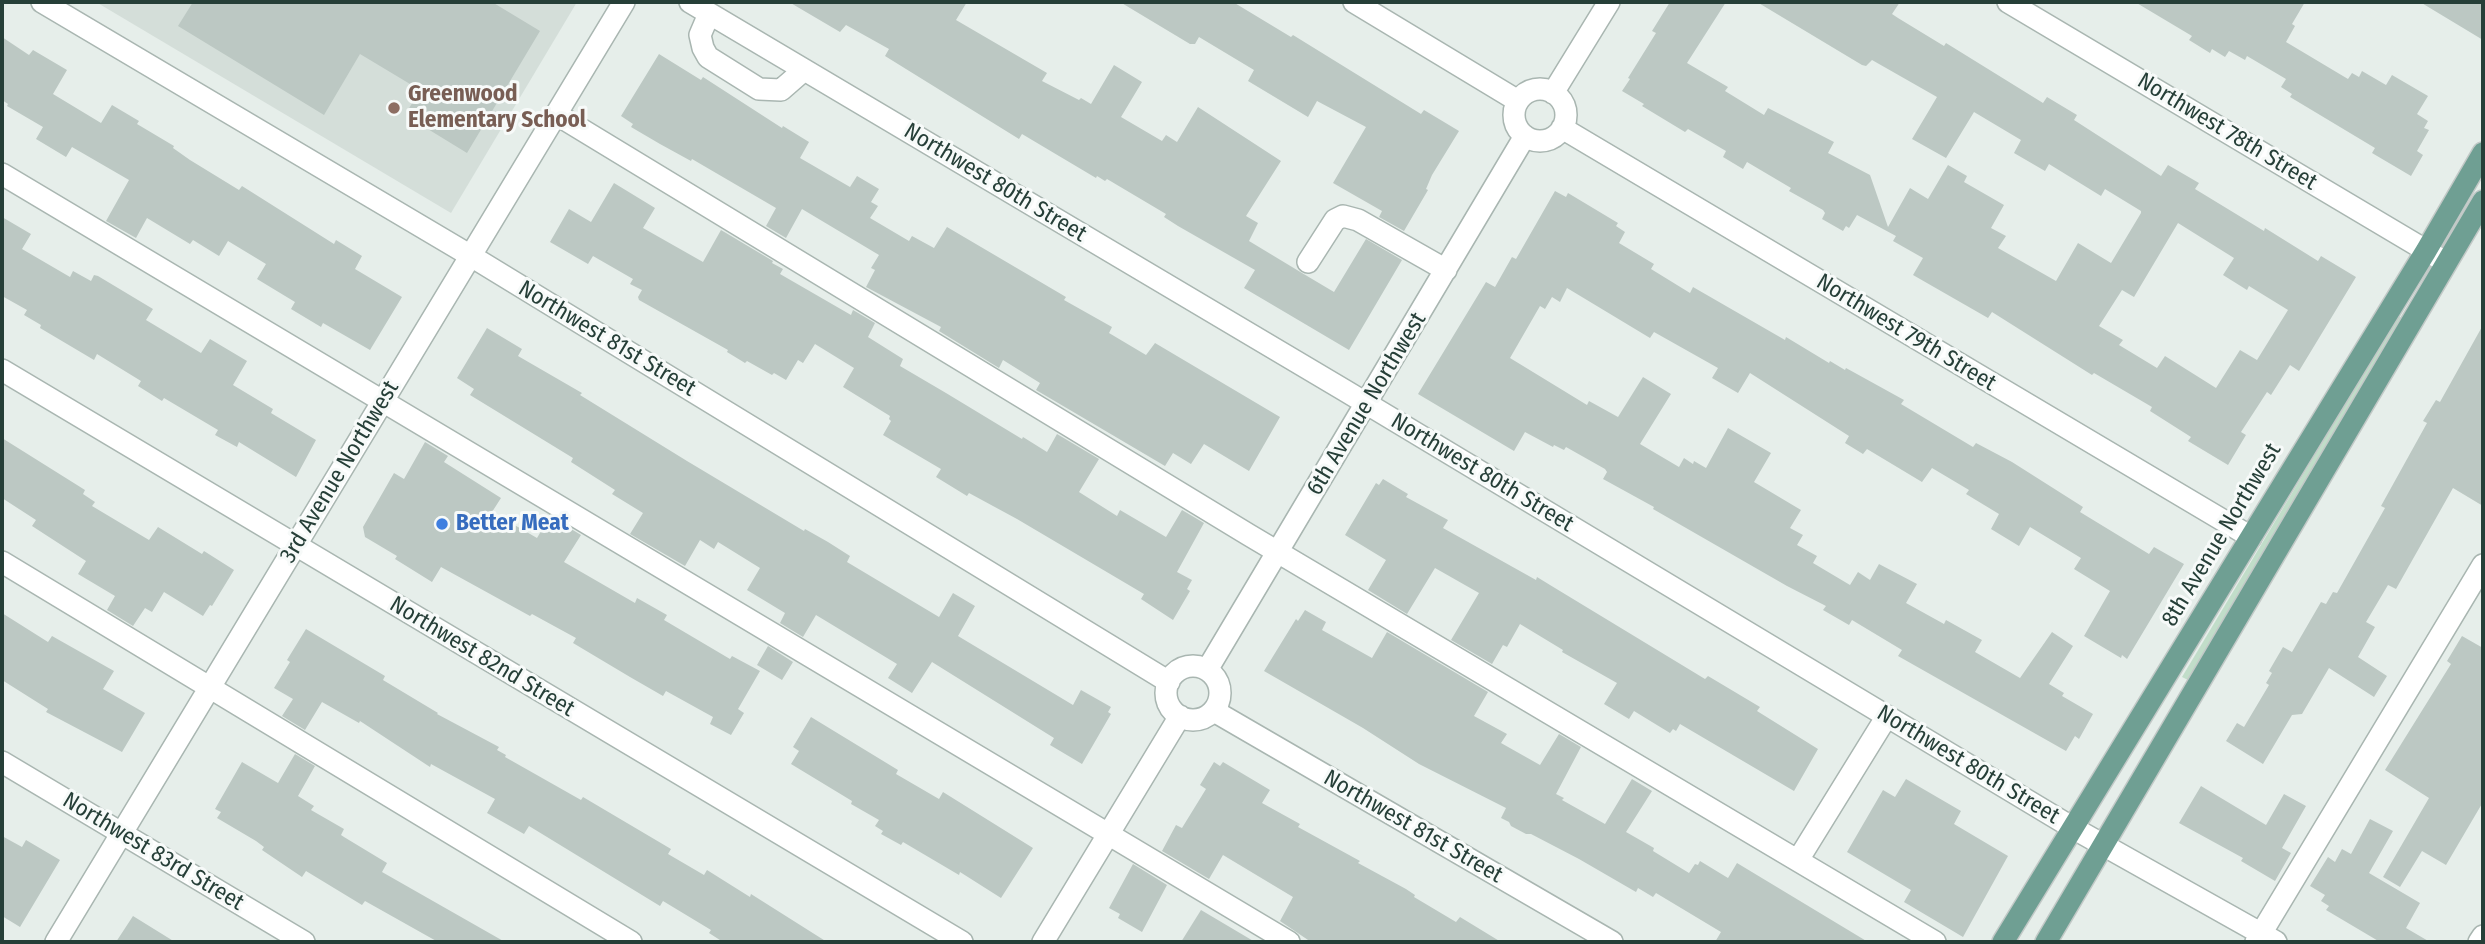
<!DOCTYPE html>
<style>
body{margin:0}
#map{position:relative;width:2485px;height:944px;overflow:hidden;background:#e6eeea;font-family:"Fira Sans Condensed",sans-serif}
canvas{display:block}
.frame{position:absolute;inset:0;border:4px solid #263f38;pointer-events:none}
</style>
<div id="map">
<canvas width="2485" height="944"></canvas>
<div class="frame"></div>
</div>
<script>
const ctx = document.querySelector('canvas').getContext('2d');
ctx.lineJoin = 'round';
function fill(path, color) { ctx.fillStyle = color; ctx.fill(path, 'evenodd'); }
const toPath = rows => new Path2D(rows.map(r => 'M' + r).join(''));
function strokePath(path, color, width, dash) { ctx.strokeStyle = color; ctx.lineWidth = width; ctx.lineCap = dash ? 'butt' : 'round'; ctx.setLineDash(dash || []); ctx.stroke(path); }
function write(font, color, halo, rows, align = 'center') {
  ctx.font = font + ' "Fira Sans Condensed",sans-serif'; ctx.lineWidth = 6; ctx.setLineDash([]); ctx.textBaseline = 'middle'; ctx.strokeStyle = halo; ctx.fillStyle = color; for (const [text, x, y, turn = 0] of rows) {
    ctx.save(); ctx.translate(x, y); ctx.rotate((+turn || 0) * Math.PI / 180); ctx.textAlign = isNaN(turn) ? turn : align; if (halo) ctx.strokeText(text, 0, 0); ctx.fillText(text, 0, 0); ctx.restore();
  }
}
fill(toPath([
 [96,2,577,2,451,213]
]), '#d4ded9');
fill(toPath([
 [2398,316,2405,320,2190,681,2182,677]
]), '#c1ddc9');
fill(toPath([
 [193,2,492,2,540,31,467,153,418,123,421,118,408,110,420,90,360,54,324,115,178,26],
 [789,2,967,2,956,20,1047,73,1042,81,1079,100,1081,98,1091,104,1114,65,1142,82,1121,117,1162,141,1166,135,1177,142,1198,107,1281,161,1246,216,1258,223,1249,241,1302,273,1334,292,1366,239,1402,260,1349,350,1244,288,1255,270,1178,226,1164,217,1166,214,1107,179,1105,181,1097,176,1096,178,1022,134,1019,139,885,56,889,49,846,25,840,32],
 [1120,2,1233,2,1291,37,1293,35,1421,114,1424,110,1459,131,1432,175,1426,189,1428,190,1404,231,1379,217,1382,211,1333,183,1366,127,1317,101,1308,117,1248,81,1254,70,1199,37,1195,44,1190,44],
 [1670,2,1726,2,1687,63,1728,87,1725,91,1764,115,1768,108,1834,142,1828,153,1870,175,1888,227,1910,188,1928,199,1948,165,1967,176,1964,182,2004,205,1991,228,2006,236,1998,248,2056,281,2078,243,2111,263,2141,213,2141,211,2105,189,2101,196,2049,164,2045,171,2014,153,2021,140,1974,112,1946,158,1912,139,1937,97,1872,60,1866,66,1862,65,1757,2,1900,2,1892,14,1898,18,1944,46,1946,43,2043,103,2047,97,2077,115,2074,120,2161,176,2168,165,2199,183,2195,189,2264,231,2265,228,2318,261,2321,256,2356,277,2299,371,2290,365,2271,395,2267,392,2241,432,2246,435,2228,465,2188,441,2191,437,2150,411,2152,407,2094,373,2092,375,1992,312,1988,318,1913,275,1923,258,1893,241,1896,236,1857,215,1849,228,1846,226,1843,231,1822,219,1825,213,1823,210,1789,191,1791,188,1747,162,1743,169,1723,157,1726,151,1688,129,1685,132,1642,106,1644,104,1622,91,1630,79,1628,78,1656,33,1652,31],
 [2178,223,2234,258,2223,275,2247,290,2249,286,2288,310,2257,360,2240,350,2216,388,2165,356,2157,368,2119,345,2123,340,2099,326,2122,290,2134,297],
 [2135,2,2305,2,2292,24,2295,26,2286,42,2348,79,2352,73,2359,77,2362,71,2386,85,2392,75,2428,96,2417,114,2428,121,2424,128,2429,130,2417,151,2423,155,2411,176,2372,153,2375,148,2290,97,2292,94,2281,87,2286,79,2247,56,2245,60,2229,51,2225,57,2212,49,2210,53,2189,40,2192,36],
 [2420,2,2483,2,2483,40],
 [2,37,29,55,33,50,67,70,53,94,101,123,112,105,139,121,137,124,174,146,173,148,190,160,239,190,242,186,334,244,336,240,362,256,355,269,402,297,370,350,323,323,321,327,291,309,295,302,257,279,266,264,228,241,219,256,193,240,190,244,147,218,136,238,106,221,129,180,72,147,66,157,36,139,43,127,7,106,8,104,2,100],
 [659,54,701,80,703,77,782,128,783,126,809,142,800,158,850,187,857,176,879,189,871,202,878,206,870,218,909,241,912,236,934,248,947,227,1066,297,1064,300,1112,327,1109,333,1146,355,1155,343,1280,417,1249,471,1204,444,1191,464,1173,453,1165,466,1036,390,1040,383,1003,360,999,368,939,331,941,327,866,287,875,270,871,268,879,255,802,209,786,238,766,226,776,208,692,159,691,161,660,144,631,127,633,124,621,116],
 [614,183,655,208,643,228,703,262,721,230,773,261,772,263,783,269,780,274,851,315,853,310,875,323,868,337,903,359,900,366,946,393,1022,439,1023,437,1047,452,1057,434,1099,459,1079,492,1117,516,1120,510,1166,537,1182,510,1204,523,1177,572,1192,580,1187,589,1190,591,1173,620,1141,599,1144,594,1017,519,969,493,967,496,936,477,941,469,883,435,891,421,889,419,890,416,843,387,854,368,815,344,803,363,798,360,786,380,774,373,772,375,747,361,745,363,727,352,728,350,639,300,638,297,642,290,630,284,633,279,593,256,588,264,550,242,569,209,591,222],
 [1555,191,1566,197,1568,193,1618,223,1616,226,1625,232,1619,243,1654,264,1651,269,1690,293,1693,287,1785,340,1786,337,1829,363,1830,361,1845,370,1846,368,1904,400,1901,404,1973,447,1976,443,2012,462,2083,507,2080,512,2149,554,2154,547,2184,564,2127,659,2122,655,2121,658,2084,636,2110,591,2074,569,2081,558,2030,527,2019,546,1991,529,1999,514,1966,494,1969,490,1932,468,1922,482,1867,449,1863,454,1845,443,1849,436,1750,373,1738,393,1712,378,1718,368,1654,332,1650,338,1567,288,1560,302,1552,297,1545,309,1540,306,1510,358,1587,405,1589,401,1618,417,1643,377,1671,394,1640,444,1679,467,1684,458,1693,464,1694,461,1706,468,1728,428,1771,453,1754,482,1801,510,1790,528,1803,535,1797,545,1817,556,1813,563,1850,585,1858,572,1870,580,1879,564,1917,584,1906,603,1944,624,1946,620,1982,640,1975,652,2020,678,2052,632,2073,646,2049,684,2064,693,2062,696,2093,714,2079,739,2075,736,2066,751,1898,656,1902,650,1852,620,1849,625,1823,610,1826,606,1787,586,1653,509,1654,507,1603,479,1607,472,1605,469,1566,447,1564,450,1554,445,1553,447,1525,432,1514,451,1418,394,1486,282,1495,287,1512,257,1516,259],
 [2,217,31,234,22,249,70,277,73,271,91,281,94,275,98,276,153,309,146,320,201,353,210,339,247,361,233,385,273,409,271,413,316,440,296,477,239,442,237,447,215,435,218,430,164,398,162,401,138,386,141,381,97,354,94,360,40,328,41,325,24,315,27,310,2,296],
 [2483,325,2483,506,2453,488,2396,589,2388,585,2366,622,2375,627,2358,657,2387,676,2374,697,2329,668,2302,714,2292,715,2263,764,2226,741,2237,723,2244,727,2269,685,2266,683,2272,673,2269,671,2283,647,2292,652,2321,602,2326,604,2333,592,2337,593,2385,508,2381,506,2427,423,2423,421,2436,400,2440,402],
 [487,328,522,349,518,356,582,393,580,395,687,461,804,531,805,529,828,542,850,556,847,562,939,617,953,593,975,606,958,636,1073,705,1081,690,1111,707,1108,712,1111,714,1082,764,1050,745,1054,738,932,662,912,693,888,678,897,664,816,615,803,637,780,623,785,613,747,590,760,568,718,542,714,549,700,540,685,566,630,534,643,513,612,494,615,490,571,462,573,458,470,395,474,389,457,378],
 [2,438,85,490,83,494,95,502,92,506,149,540,158,527,202,554,204,551,234,570,212,606,210,605,203,616,164,592,152,612,145,608,133,626,107,610,115,596,78,574,86,561,32,526,36,520,2,498],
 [425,442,448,456,444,462,501,498,492,512,537,538,550,516,581,535,564,562,635,603,637,598,667,615,664,620,730,659,732,656,760,671,738,709,744,713,731,735,710,724,713,717,666,691,663,696,630,677,573,643,576,638,532,614,530,616,441,567,432,582,395,559,397,556,365,537,363,527,394,473,404,479],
 [1383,479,1408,494,1406,497,1448,520,1443,528,1536,580,1537,577,1550,585,1705,679,1708,676,1760,707,1757,711,1818,749,1794,791,1680,724,1676,731,1673,729,1670,733,1634,711,1629,719,1604,704,1617,683,1562,652,1563,650,1520,624,1507,647,1503,645,1492,664,1451,640,1479,593,1435,568,1407,614,1368,590,1386,560,1345,535,1376,483,1379,485],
 [1305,610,1326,622,1322,630,1372,658,1387,632,1488,692,1474,716,1507,734,1501,743,1540,765,1559,734,1581,747,1556,794,1564,798,1562,800,1605,824,1632,779,1652,791,1626,832,1654,848,1653,851,1689,873,1695,864,1698,865,1700,861,1728,878,1737,863,1868,942,1715,942,1721,932,1656,893,1653,897,1638,888,1636,892,1579,859,1531,834,1526,834,1511,826,1509,822,1501,818,1506,808,1419,764,1363,728,1264,671,1296,619,1298,621],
 [2,613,48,642,52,636,114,671,103,689,145,713,122,752,46,712,48,709,2,680],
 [306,629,385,676,383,680,438,713,437,714,499,747,497,750,506,755,505,757,581,800,583,797,671,849,668,854,704,875,707,870,750,897,751,894,827,942,723,942,709,933,711,930,663,901,660,906,529,826,524,834,487,813,495,799,431,764,430,767,360,721,359,723,322,702,305,730,282,716,293,699,274,688,290,662,287,660],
 [2462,636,2483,648,2483,802,2446,865,2422,851,2400,887,2383,877,2429,798,2385,770,2451,664,2447,661],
 [768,646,793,662,782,680,757,665],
 [811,717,898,770,896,774,939,799,943,792,1033,848,1001,898,960,872,959,875,903,842,901,845,881,834,883,831,875,826,879,820,851,804,852,801,791,764,799,751,793,747],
 [295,754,315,766,298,796,314,806,311,810,344,829,341,835,344,837,387,863,382,872,505,942,438,942,365,901,362,905,306,871,302,877,262,850,264,847,256,841,217,818,221,812,215,809,242,762,278,783],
 [1214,762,1220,766,1223,762,1270,790,1262,803,1300,824,1298,827,1360,861,1358,863,1406,889,1415,895,1414,897,1456,922,1460,917,1501,942,1311,942,1280,921,1293,897,1223,855,1209,879,1162,851,1176,825,1182,828,1206,789,1200,785],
 [1906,779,1961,811,1954,824,2008,856,1963,937,1904,902,1911,890,1847,852,1883,790,1895,797],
 [2201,786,2266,825,2284,794,2306,806,2282,848,2291,853,2275,881,2241,861,2243,858,2179,823],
 [2370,819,2393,831,2369,873,2420,903,2406,928,2430,942,2380,942,2326,910,2329,906,2321,901,2325,895,2310,886,2328,857,2335,862,2342,849,2351,854],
 [2,836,22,847,26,840,60,860,20,927,2,916],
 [1133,864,1167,885,1142,932,1118,918,1120,914,1109,908],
 [1201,910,1255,942,1181,942],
 [133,916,175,942,116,942]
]), '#bcc8c3');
const minor = toPath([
 [42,2,471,256,1169,682],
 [690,2,1344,390,2073,828,2276,942],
 [1354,2,1518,101],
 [2008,2,2442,260],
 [709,14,700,35,703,48,708,57,759,89,781,90,804,70],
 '1514 115a26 26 0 1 1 52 0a26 26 0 1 1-52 0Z',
 [1553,93,1609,2],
 [556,114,1249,535,1935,942],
 [1562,128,2251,537],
 [2,174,1289,942],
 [1308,262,1335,220,1343,216,1358,220,1446,270],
 [2,370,962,942],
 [2,562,631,942],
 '1166 693a27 27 0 1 1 54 0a27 27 0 1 1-54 0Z',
 [1207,670,1525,136],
 [1214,711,1612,942],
 [2,762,304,942],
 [1798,860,1887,716],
 [56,942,624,2],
 [1043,942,1180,716],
 [2256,942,2483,565],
 [2479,942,2483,936]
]);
const major = toPath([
 [2003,942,2426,251,2483,153],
 [2046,942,2483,201]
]);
strokePath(minor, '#a9b6b1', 24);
strokePath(major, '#c2c9c7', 24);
strokePath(minor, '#fff', 21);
strokePath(major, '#6f9f93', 21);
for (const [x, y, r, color] of [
 [394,108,7,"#8d6e63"],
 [442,524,7,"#3f7fe0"]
]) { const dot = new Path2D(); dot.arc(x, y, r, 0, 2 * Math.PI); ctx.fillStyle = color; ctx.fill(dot); strokePath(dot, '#f7faf9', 2.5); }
write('bold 23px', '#785e54', '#f7faf9', [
 ["Greenwood",408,95],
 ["Elementary School",408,121]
], 'left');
write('23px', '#263f38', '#f7faf9', [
 ["Northwest 78th Street",2227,132,31],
 ["Northwest 80th Street",995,183,31],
 ["Northwest 79th Street",1906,333,31],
 ["Northwest 81st Street",607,339,31],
 ["6th Avenue Northwest",1367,404,-59],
 ["3rd Avenue Northwest",340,472,-59],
 ["Northwest 80th Street",1482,473,31],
 ["8th Avenue Northwest",2222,535,-59],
 ["Northwest 82nd Street",482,657,31],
 ["Northwest 80th Street",1968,765,31],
 ["Northwest 81st Street",1413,827,30],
 ["Northwest 83rd Street",153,852,31]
]);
write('bold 23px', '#366cbe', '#f7faf9', [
 ["Better Meat",456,524]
], 'left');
</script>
